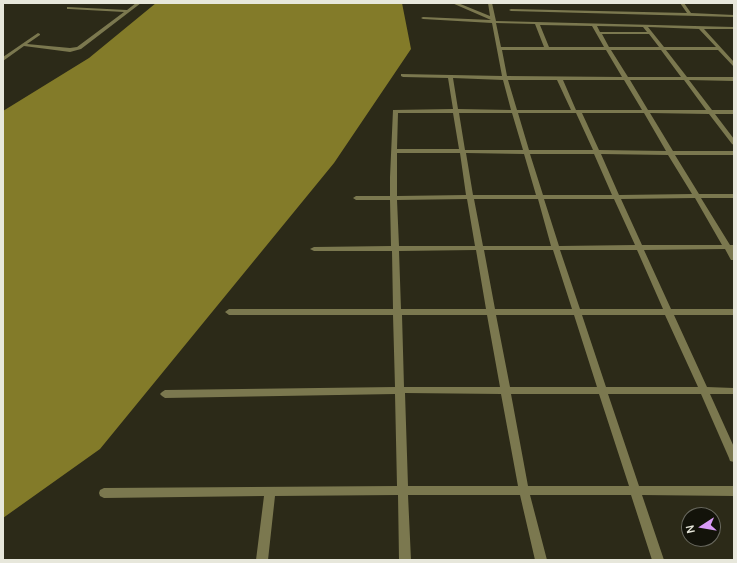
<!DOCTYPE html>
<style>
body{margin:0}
#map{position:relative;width:737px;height:563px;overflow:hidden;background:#2c2a18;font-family:Manrope,sans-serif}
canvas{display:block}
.frame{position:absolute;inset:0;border:4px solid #e7e7db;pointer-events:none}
.north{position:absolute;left:681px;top:507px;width:40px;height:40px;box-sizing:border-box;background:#13130a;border:1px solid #68685e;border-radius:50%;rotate:258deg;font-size:11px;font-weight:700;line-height:16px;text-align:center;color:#e7e7db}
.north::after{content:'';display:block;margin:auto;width:14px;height:18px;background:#d99af7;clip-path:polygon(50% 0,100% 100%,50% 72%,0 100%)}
</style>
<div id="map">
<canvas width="737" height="563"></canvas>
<div class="frame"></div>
<div class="north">N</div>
</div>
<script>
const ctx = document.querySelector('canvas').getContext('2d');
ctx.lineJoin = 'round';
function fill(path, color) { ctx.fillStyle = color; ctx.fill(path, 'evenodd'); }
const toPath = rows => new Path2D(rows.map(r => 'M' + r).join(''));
fill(toPath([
 [156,3,402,3,411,49,334,163,100,449,3,518,3,111,89,58]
]), '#837b29');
fill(toPath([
 [136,3,141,3,81,49,70,52,24,46,3,61,3,57,38,33,40,34,40,35,27,44,70,48,77,47,124,12,69,9,67,9,67,7,127,10,136,3],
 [452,3,458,3,490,16,488,3,492,3,496,21,734,27,734,29,704,29,734,62,734,67,718,50,666,50,687,77,734,77,734,81,689,80,712,110,734,110,734,114,715,114,734,139,734,145,732,144,709,114,650,113,673,151,734,151,734,155,675,155,699,194,734,194,734,198,701,198,730,245,734,245,734,249,733,249,734,252,734,260,731,260,725,249,644,250,671,309,734,309,734,315,674,315,707,387,734,388,734,394,710,394,734,447,734,462,730,461,729,458,701,394,608,394,639,486,734,486,734,496,642,495,664,560,652,560,631,495,530,495,547,560,535,560,520,495,408,495,411,560,399,560,398,495,275,496,268,560,256,560,264,496,104,498,100,496,99,493,100,490,104,488,397,486,395,394,165,398,162,396,160,394,162,392,165,390,395,387,393,315,229,315,225,312,229,309,393,309,392,251,314,251,310,249,314,247,391,246,390,200,356,200,353,198,356,196,390,196,390,177,393,110,453,109,448,78,403,77,401,76,401,74,502,76,492,23,423,19,421,18,423,17,491,20,452,3],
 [496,23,535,24,544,47,501,47,496,23],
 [540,25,592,26,604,47,549,47,540,25],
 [597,26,643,27,647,32,600,32,597,26],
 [648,27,699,29,716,47,664,47,648,27],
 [602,34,649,34,659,47,609,47,602,34],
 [502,50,606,50,622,77,507,76,502,50],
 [611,50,661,50,681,77,628,77,611,50],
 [453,78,503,80,511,110,458,109,453,78],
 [508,80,557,80,571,110,517,110,508,80],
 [563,80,624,80,642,110,576,110,563,80],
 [630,80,684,80,706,110,648,110,630,80],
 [398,113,453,113,459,149,397,149,398,113],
 [459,113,512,113,523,150,465,150,459,113],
 [518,113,576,113,593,150,529,150,518,113],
 [582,113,644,113,666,151,599,150,582,113],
 [397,153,460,153,466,195,397,196,397,153],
 [466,153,524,154,536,195,473,195,466,153],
 [530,154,594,154,612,195,543,195,530,154],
 [601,154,668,155,692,194,619,195,601,154],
 [695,198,722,245,642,245,621,199,695,198],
 [467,199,475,246,399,246,397,200,467,199],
 [474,199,538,199,551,246,483,246,474,199],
 [544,199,614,199,635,245,559,246,544,199],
 [476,250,486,309,401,309,399,251,476,250],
 [484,250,553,250,572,309,495,309,484,250],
 [560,250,637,250,663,309,580,309,560,250],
 [402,315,487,315,500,387,404,387,402,315],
 [496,315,574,315,597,387,510,387,496,315],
 [582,315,665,315,698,387,606,387,582,315],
 [405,393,501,394,518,486,408,486,405,393],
 [511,394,599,394,629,486,528,486,511,394],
 [680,3,684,3,691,13,734,15,734,17,511,11,509,10,511,9,687,13,680,3]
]), '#7b784f');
</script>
